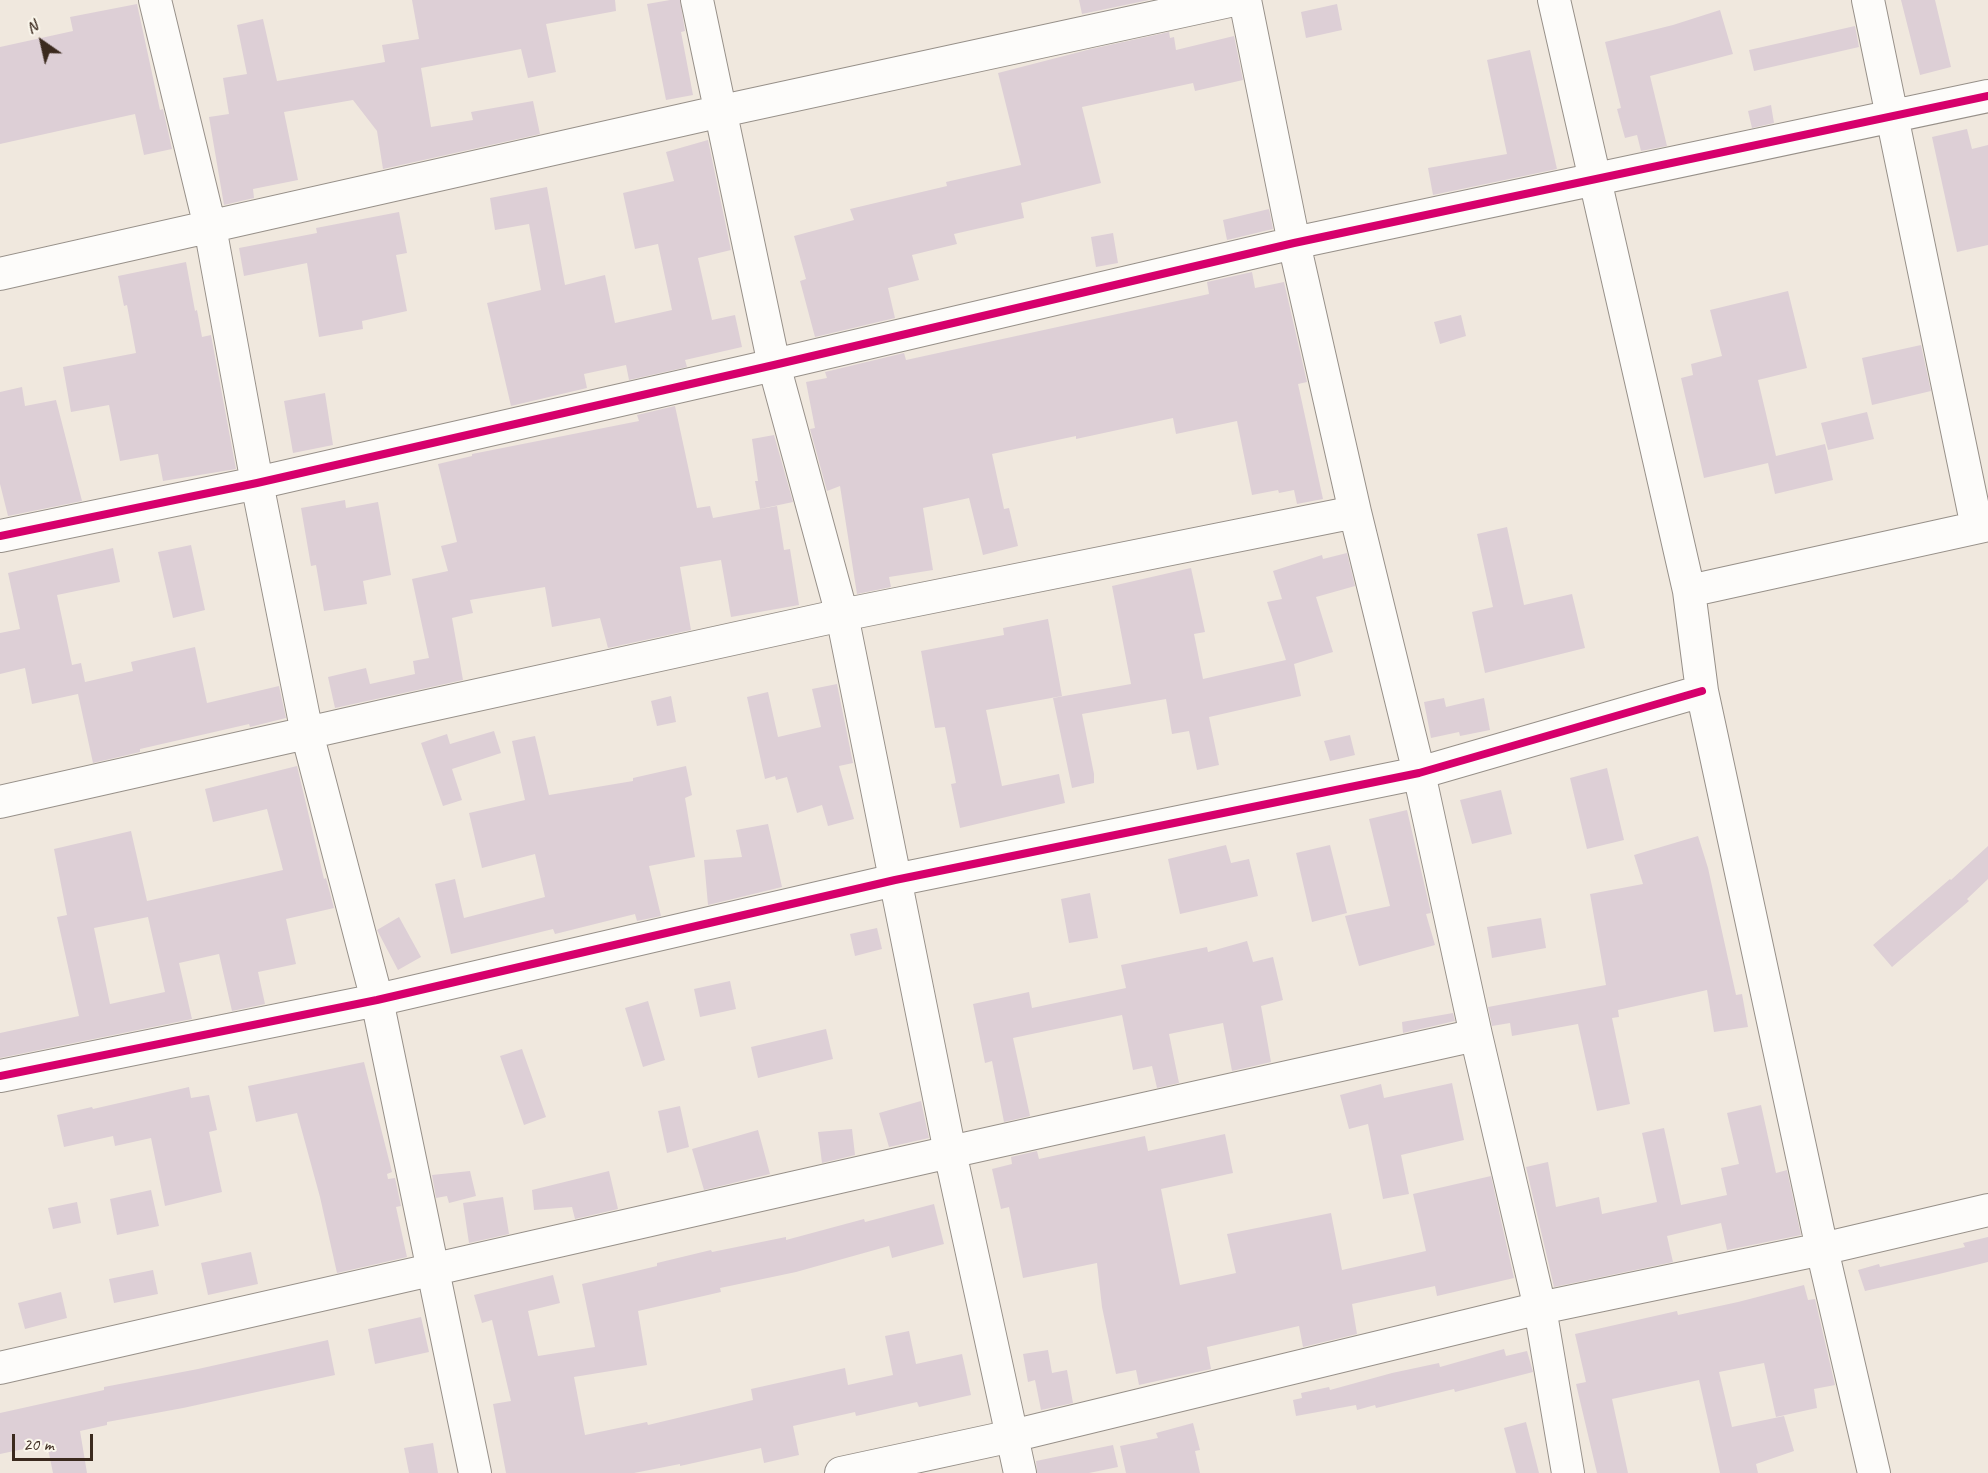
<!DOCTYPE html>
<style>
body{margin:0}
#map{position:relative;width:1988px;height:1473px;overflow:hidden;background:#f0e8de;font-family:Caveat,sans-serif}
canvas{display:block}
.north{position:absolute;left:12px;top:12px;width:60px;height:60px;-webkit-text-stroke:4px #fbf7ec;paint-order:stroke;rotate:326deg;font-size:16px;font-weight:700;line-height:24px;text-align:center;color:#3b2a1e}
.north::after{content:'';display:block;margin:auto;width:21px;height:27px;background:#3b2a1e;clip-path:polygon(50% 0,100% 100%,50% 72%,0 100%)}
.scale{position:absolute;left:12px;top:1434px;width:81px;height:27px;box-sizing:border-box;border:3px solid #3b2a1e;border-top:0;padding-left:8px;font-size:18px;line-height:21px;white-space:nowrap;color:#3b2a1e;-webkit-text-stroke:4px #fbf7ec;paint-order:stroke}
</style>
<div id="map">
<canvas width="1988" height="1473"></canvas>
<div class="north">N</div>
<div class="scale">20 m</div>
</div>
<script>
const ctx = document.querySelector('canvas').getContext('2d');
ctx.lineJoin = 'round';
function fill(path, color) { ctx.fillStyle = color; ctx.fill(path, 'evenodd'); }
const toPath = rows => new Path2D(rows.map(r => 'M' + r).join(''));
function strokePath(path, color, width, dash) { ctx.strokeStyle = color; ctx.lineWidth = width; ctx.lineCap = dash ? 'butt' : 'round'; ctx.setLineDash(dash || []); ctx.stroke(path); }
fill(toPath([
 [412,0,615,0,616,11,546,24,556,72,528,78,521,49,421,68,431,127,473,120,471,112,533,101,540,134,383,169,377,131,353,100,284,112,298,180,253,189,254,198,224,205,209,117,229,114,223,78,247,74,237,25,263,19,277,81,385,62,382,45,419,39],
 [670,0,680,0,685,31,681,32,693,95,666,100,647,4],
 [1079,0,1149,0,1082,14],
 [1901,0,1935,0,1951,67,1920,75],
 [137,4,160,110,163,109,172,149,144,155,135,114,0,144,0,47,73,31,70,17],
 [1337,4,1342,30,1306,38,1301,12],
 [1720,10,1733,54,1650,76,1667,146,1641,151,1637,135,1625,138,1617,109,1621,108,1605,42,1673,25],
 [1855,26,1859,47,1754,71,1749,50],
 [1169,32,1170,38,1174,37,1176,50,1234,36,1243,80,1195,91,1193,83,1082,107,1101,183,1021,203,1024,218,954,234,957,244,912,255,919,280,888,288,895,318,815,337,800,281,806,279,794,236,854,220,850,209,947,186,946,182,1021,165,998,73,1091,49],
 [1530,50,1557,169,1433,195,1428,168,1507,154,1487,60],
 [1771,105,1774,123,1752,128,1748,111],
 [1967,129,1972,149,1988,145,1988,245,1957,252,1932,137],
 [708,140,731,250,698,258,712,320,735,315,742,347,685,360,687,367,629,380,626,365,584,374,587,388,511,406,487,303,541,290,529,224,495,230,490,198,547,187,565,285,605,275,615,323,672,310,658,244,635,249,623,193,674,181,666,152],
 [1269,209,1273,229,1227,240,1223,220],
 [399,212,407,253,396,255,407,311,362,321,363,329,319,337,307,263,244,276,239,248,317,233,316,228],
 [1113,233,1118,263,1096,267,1091,237],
 [186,262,195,311,197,310,202,337,211,335,236,469,163,481,158,454,120,461,109,405,71,412,63,367,136,353,127,305,124,306,118,276],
 [1252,272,1255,288,1284,282,1307,382,1298,384,1323,499,1297,504,1294,490,1279,493,1278,490,1252,495,1237,421,1176,434,1173,418,1076,439,1076,436,992,454,1004,509,1009,508,1018,546,983,555,969,498,923,508,933,570,889,577,891,587,857,594,840,486,827,491,810,429,815,428,806,382,827,378,825,372,904,353,906,360,1209,294,1207,282],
 [1788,291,1807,368,1758,380,1776,456,1825,444,1833,480,1775,494,1768,463,1704,478,1681,378,1693,375,1691,364,1722,356,1710,310],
 [1461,315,1466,336,1440,344,1434,322],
 [1921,345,1931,391,1872,405,1862,358],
 [22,387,25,406,56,400,82,501,8,516,0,484,0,392],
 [325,393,333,445,293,453,284,401],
 [675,406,697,508,710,506,713,518,777,506,784,550,790,549,799,605,731,617,721,560,680,567,691,630,608,648,600,618,552,627,545,587,470,600,473,613,452,618,463,680,335,708,328,677,366,668,370,684,415,674,413,661,429,658,412,579,448,571,441,546,457,542,438,464,472,456,472,454,639,421,637,415],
 [1867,412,1874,439,1828,450,1821,423],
 [774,435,793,502,760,509,755,481,758,481,752,439],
 [345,500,346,508,378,502,391,575,363,581,367,604,324,611,316,565,311,566,301,508],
 [1507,527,1524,605,1572,594,1585,648,1485,673,1472,612,1493,607,1477,534],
 [191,545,205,610,173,618,158,552],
 [113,548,120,582,57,595,72,665,81,663,85,682,133,671,131,662,195,647,207,703,279,686,286,718,250,727,249,724,140,749,140,752,93,763,78,694,32,704,25,668,0,674,0,633,20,629,8,573],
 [1347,553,1355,586,1316,597,1333,652,1294,664,1301,696,1209,717,1219,765,1197,770,1189,731,1172,734,1166,699,1082,714,1094,774,1094,783,1072,788,1053,698,1131,684,1112,586,1191,568,1205,632,1194,634,1203,679,1286,660,1267,602,1282,599,1273,571,1322,555,1323,559],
 [1048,619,1062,696,986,710,1002,786,1059,774,1065,803,960,828,951,784,956,783,945,727,935,728,921,651,1004,635,1003,628],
 [837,684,853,763,839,766,854,819,828,826,822,805,797,813,787,777,776,780,775,776,765,779,747,697,768,692,778,737,821,727,812,689],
 [671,696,676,722,657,726,651,701],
 [1444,698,1446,707,1484,698,1490,730,1460,736,1459,732,1431,738,1424,702],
 [494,731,501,753,452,769,462,800,443,806,421,743,447,734,450,744],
 [1350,735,1355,755,1330,761,1324,741],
 [535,736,549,795,633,781,633,778,686,766,692,795,685,798,695,857,649,866,661,916,637,921,635,914,555,934,553,929,451,954,435,884,455,879,464,918,545,897,535,854,482,868,469,813,525,800,512,741],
 [297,766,324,879,326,878,334,908,286,919,296,964,258,972,265,1004,232,1011,219,954,179,963,192,1019,0,1058,0,1033,79,1016,57,917,67,915,54,849,131,831,147,901,283,870,267,809,213,822,205,789],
 [148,917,165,992,110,1004,94,928],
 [1607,768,1624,840,1587,849,1570,778],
 [1501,790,1512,834,1472,844,1460,800],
 [1407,810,1431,913,1426,914,1435,945,1359,966,1345,916,1390,906,1369,819],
 [768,824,782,887,708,905,704,860,742,857,736,830],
 [1698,836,1708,868,1736,995,1742,994,1748,1027,1714,1032,1707,990,1618,1010,1619,1017,1612,1018,1630,1104,1597,1111,1578,1024,1512,1036,1510,1023,1492,1026,1488,1007,1606,985,1590,894,1643,884,1634,855],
 [1226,845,1231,863,1249,859,1258,896,1180,914,1168,859],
 [1330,845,1347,913,1312,922,1296,853],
 [1988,846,1988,879,1967,899,1969,901,1892,967,1873,945,1950,879,1951,880],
 [1090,893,1098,938,1069,943,1061,899],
 [399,917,421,957,398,970,377,930],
 [1541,918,1546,948,1492,958,1487,927],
 [877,928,882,949,855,956,850,934],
 [1247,941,1253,962,1273,957,1283,1000,1261,1006,1271,1062,1232,1071,1223,1023,1169,1034,1179,1083,1157,1088,1152,1066,1133,1070,1122,1015,1013,1038,1030,1116,1004,1122,992,1061,985,1063,973,1004,1029,992,1032,1008,1126,988,1121,965,1207,947,1208,952],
 [730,981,736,1009,700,1017,694,989],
 [648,1001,665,1060,643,1067,625,1008],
 [1453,1013,1455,1021,1403,1033,1402,1022],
 [826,1029,833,1059,758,1078,751,1047],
 [522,1049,546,1117,524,1125,500,1056],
 [364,1062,392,1172,387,1174,388,1179,395,1178,401,1206,396,1207,407,1257,337,1273,320,1197,297,1113,256,1122,248,1086],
 [1452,1083,1464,1140,1401,1155,1409,1194,1383,1199,1368,1124,1349,1129,1340,1095,1381,1084,1384,1098],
 [189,1087,191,1098,209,1095,217,1130,209,1132,222,1192,165,1206,151,1138,115,1146,113,1136,64,1147,57,1115,92,1107,93,1109],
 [921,1101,929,1138,889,1147,879,1113],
 [1761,1105,1776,1173,1787,1170,1801,1235,1727,1250,1721,1223,1667,1236,1673,1262,1554,1287,1526,1167,1548,1162,1556,1207,1599,1197,1602,1214,1657,1202,1642,1133,1664,1128,1681,1205,1727,1195,1721,1168,1739,1164,1727,1113],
 [680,1106,689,1147,667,1153,658,1111],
 [852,1129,855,1155,822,1163,818,1132],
 [758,1130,770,1174,704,1190,692,1149],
 [1225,1134,1233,1173,1161,1189,1180,1285,1236,1273,1227,1234,1331,1213,1342,1270,1426,1251,1413,1194,1491,1176,1514,1278,1437,1296,1435,1286,1352,1304,1357,1334,1303,1347,1299,1326,1207,1347,1211,1369,1139,1385,1136,1370,1116,1374,1102,1307,1097,1263,1023,1278,1009,1207,1001,1209,992,1169,1012,1164,1011,1157,1037,1151,1039,1159,1145,1136,1148,1151],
 [470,1171,476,1196,449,1203,447,1196,436,1198,432,1175],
 [609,1171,618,1209,575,1219,572,1207,534,1210,532,1190],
 [151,1190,159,1226,117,1235,110,1199],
 [503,1197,509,1234,469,1243,463,1203],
 [77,1202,81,1223,53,1229,48,1208],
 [934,1204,944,1244,892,1258,889,1246,796,1272,720,1288,721,1292,638,1311,647,1365,574,1377,585,1435,647,1422,648,1425,753,1400,751,1389,845,1368,848,1385,893,1375,885,1336,909,1331,916,1364,962,1354,971,1395,919,1407,917,1402,856,1416,855,1412,793,1426,799,1455,764,1463,761,1448,680,1466,680,1464,634,1473,506,1473,493,1404,511,1401,492,1320,482,1323,474,1295,553,1275,560,1303,528,1311,538,1356,595,1347,582,1284,657,1266,657,1263,711,1250,712,1252,786,1237,786,1240,864,1219,865,1222],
 [1988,1237,1988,1262,1939,1274,1865,1291,1858,1270,1879,1264,1880,1267,1965,1247,1963,1243],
 [251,1252,258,1284,208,1295,201,1263],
 [153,1270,158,1294,114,1303,109,1279],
 [1804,1285,1808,1300,1815,1299,1835,1385,1814,1389,1817,1408,1776,1417,1764,1363,1719,1372,1732,1427,1784,1416,1794,1451,1756,1464,1758,1473,1720,1473,1699,1380,1612,1399,1628,1473,1597,1473,1576,1384,1586,1382,1575,1334,1677,1311,1678,1315,1738,1302],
 [61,1292,67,1318,25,1329,18,1303],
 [421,1317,429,1352,375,1364,368,1329],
 [328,1340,335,1375,183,1408,107,1422,107,1425,80,1431,87,1473,53,1473,47,1444,0,1454,0,1413,104,1390,104,1387,198,1369],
 [1504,1349,1506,1356,1527,1351,1533,1372,1455,1392,1454,1389,1376,1408,1375,1405,1357,1410,1356,1405,1296,1416,1293,1400,1302,1398,1301,1393,1329,1387,1330,1390,1392,1373,1439,1363,1440,1367],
 [1048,1350,1052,1373,1067,1370,1073,1403,1041,1410,1035,1380,1028,1382,1023,1354],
 [1526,1422,1539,1473,1516,1473,1504,1428],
 [1193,1423,1200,1450,1195,1451,1200,1473,1126,1473,1120,1446,1158,1438,1156,1433],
 [433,1443,438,1473,409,1473,404,1448],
 [1113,1445,1118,1467,1089,1473,1037,1473,1036,1461]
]), '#ddcfd6');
const minor = toPath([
 [155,0,210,227,257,483,307,733,377,1000,475,1473],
 [697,0,774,365,842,615,950,1152,1020,1473],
 [1245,0,1294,243,1355,512,1419,773,1476,1035,1540,1308,1568,1473],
 [1554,0,1689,591,1702,691,1822,1249,1874,1473],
 [1868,0,1977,527],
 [0,274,722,111,1234,0],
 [0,536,257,483,774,365,1294,243,1988,96],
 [1689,591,1988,525],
 [0,802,400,712,842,615,1355,512],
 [0,1076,377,1000,895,880,1419,773,1702,691],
 [0,1368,950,1152,1476,1035],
 [841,1473,1012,1436,1540,1308,1822,1249,1988,1210]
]);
strokePath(minor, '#979089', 34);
strokePath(minor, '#fdfcfa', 32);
strokePath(toPath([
 [0,536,257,483,774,365,1294,243,1988,96],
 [0,1076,377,1000,895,880,1419,773,1702,691]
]), '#d6006c', 8);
</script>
